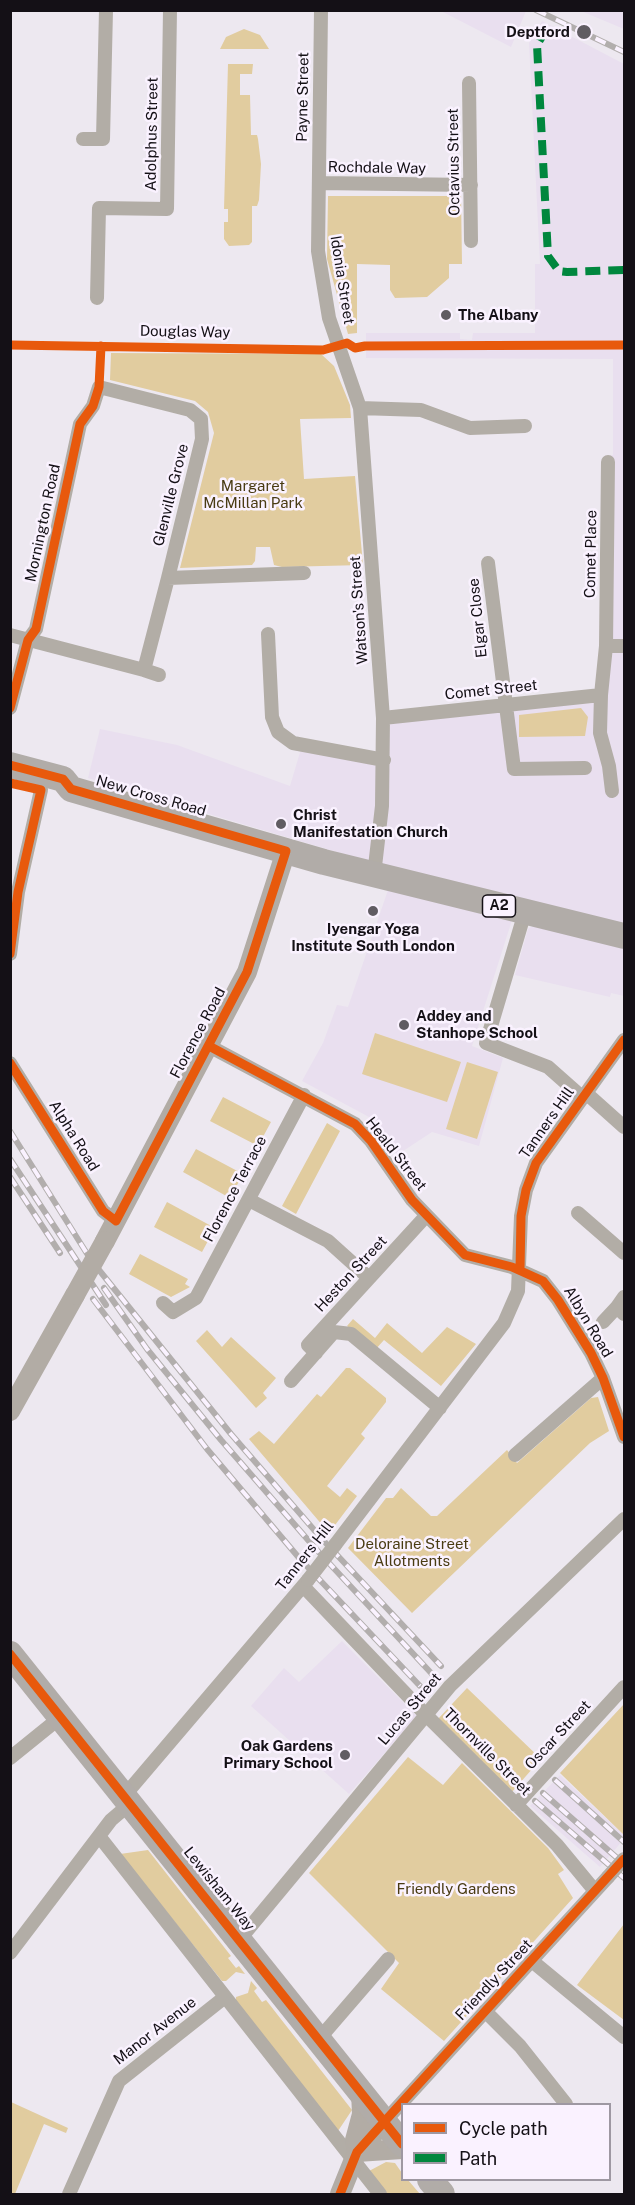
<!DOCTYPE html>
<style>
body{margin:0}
#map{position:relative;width:635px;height:2205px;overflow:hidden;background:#ede8f0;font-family:"Public Sans",sans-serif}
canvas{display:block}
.frame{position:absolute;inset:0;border:12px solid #141016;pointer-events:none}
.legend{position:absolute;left:401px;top:2103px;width:210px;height:78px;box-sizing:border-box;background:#faf2ff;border:2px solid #9e98a2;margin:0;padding:8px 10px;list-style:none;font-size:18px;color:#141016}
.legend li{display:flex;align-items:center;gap:12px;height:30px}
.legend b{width:30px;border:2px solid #9e98a2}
</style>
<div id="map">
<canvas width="635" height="2205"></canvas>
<div class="frame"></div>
<ul class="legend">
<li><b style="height:8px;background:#e8590c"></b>Cycle path</li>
<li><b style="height:8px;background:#00873e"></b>Path</li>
</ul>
</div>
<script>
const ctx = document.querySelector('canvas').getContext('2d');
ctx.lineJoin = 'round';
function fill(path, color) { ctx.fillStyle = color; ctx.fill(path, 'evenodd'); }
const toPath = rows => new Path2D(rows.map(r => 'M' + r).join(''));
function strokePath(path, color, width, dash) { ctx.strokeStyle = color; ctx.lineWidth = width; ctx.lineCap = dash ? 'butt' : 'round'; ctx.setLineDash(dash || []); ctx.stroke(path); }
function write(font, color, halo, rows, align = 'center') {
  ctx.font = font + ' "Public Sans",sans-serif'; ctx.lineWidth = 5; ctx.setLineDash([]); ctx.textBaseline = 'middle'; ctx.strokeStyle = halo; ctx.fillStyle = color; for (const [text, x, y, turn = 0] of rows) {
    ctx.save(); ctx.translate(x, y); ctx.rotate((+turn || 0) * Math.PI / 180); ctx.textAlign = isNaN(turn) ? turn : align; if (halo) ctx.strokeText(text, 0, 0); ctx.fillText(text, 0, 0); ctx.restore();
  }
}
fill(toPath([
 [526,11,511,47,441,11,526,10],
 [581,11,624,11,624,29],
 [542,21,624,64,624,924,387,867,88,778,100,729,177,745,290,786,301,749,386,763,388,721,604,702,604,456,613,455,613,359,366,358,366,333,460,333,460,339,472,340,473,333,535,333,535,264,540,264,529,43],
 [388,890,512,920,472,1046,503,1058,479,1146,432,1132,397,1155,369,1117,302,1081,323,1043,337,1005,348,1007],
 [534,925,624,947,624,996,611,993,610,997,515,975,528,929],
 [342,1641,417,1716,349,1794,251,1706,284,1668,299,1682],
 [560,1775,624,1835,624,1839,600,1867,530,1806]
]), '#e9dfef');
fill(toPath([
 [244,29,260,35,269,49,220,49,226,37],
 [228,64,253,64,252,74,240,74,240,95,250,95,251,135,257,135,258,139,261,164,259,200,257,206,252,206,252,242,249,245,229,246,224,239,224,222,228,222,228,209,224,209],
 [328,196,461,196,462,264,449,264,449,278,427,297,395,298,390,290,390,265,357,264,357,333,348,334,327,259],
 [111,353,321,354,334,366,350,405,351,418,300,419,304,479,355,476,363,565,282,567,274,565,270,547,256,547,255,561,252,565,180,568,214,433,208,412,195,401,110,380],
 [581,708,588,717,585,736,519,737,519,715],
 [375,1033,461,1062,447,1102,362,1074],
 [467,1062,498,1072,477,1139,446,1129],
 [223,1097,271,1122,258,1146,210,1121],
 [327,1123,340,1131,296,1214,282,1206],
 [196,1149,243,1174,230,1198,183,1172],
 [167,1202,215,1228,202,1252,154,1227],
 [140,1254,188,1279,185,1284,190,1287,171,1297,129,1274],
 [353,1319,375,1338,387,1323,422,1353,447,1327,476,1344,441,1386,384,1340,375,1350,347,1326],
 [207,1330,222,1347,231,1337,276,1378,263,1393,267,1398,256,1408,196,1341],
 [346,1368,350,1368,386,1398,386,1402,361,1434,365,1438,327,1486,340,1497,347,1488,357,1496,329,1533,249,1439,259,1431,274,1444,317,1394,321,1397],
 [598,1397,609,1431,590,1443,412,1613,348,1548,386,1498,393,1498,401,1488,431,1516,437,1516,507,1450,517,1463,591,1398],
 [467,1688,541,1759,511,1793,438,1719],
 [624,1704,624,1835,560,1773],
 [408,1757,443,1785,462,1763,548,1848,564,1870,558,1874,573,1898,444,2041,381,1989,399,1963,309,1873],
 [148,1850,231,1956,228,1958,236,1968,239,1966,245,1974,236,1972,226,1981,222,1981,120,1854],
 [624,1924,624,2020,577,1985],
 [251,1981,257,1988,254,1991,262,2002,266,2000,352,2110,338,2131,236,2003,236,1997,248,1993],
 [11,2102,68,2128,66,2133,44,2124,15,2194,10,2194],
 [386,2162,395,2163,402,2173,402,2180,408,2180,420,2194,387,2194,369,2171]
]), '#e1cc9f');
strokePath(toPath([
 [321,10,318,251,329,318,360,408,383,718,382,806,374,875],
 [469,83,471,241],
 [83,139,103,139,106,10],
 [319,183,471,185],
 [97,298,99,208,167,209,170,10],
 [360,408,421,410,470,428,525,426],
 [488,563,514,769,585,768],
 [268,634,272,717,278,732,293,743,384,760],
 [10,635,144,670,168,578,304,573],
 [606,646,624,646],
 [144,670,159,675],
 [601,695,600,733,609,766,612,791],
 [10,708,28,640,36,629,80,424,93,406,99,387,190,410,201,419,202,439,168,578],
 [383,718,601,695,606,646,608,462],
 [525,912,486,1043,548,1067,583,1098],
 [10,954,18,892,41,790],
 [209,1046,355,1124,371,1141,412,1200,465,1255,512,1267,543,1281,558,1300,591,1353,603,1378,624,1437],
 [10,1063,103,1211,116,1221],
 [586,1093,624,1127],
 [249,1200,328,1241,369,1278],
 [578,1213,624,1253],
 [624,1297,617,1307,624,1314],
 [163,1303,173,1312,196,1298,304,1095],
 [603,1322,617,1307],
 [316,1353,308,1345,426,1216],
 [291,1381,334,1332,351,1334,440,1408],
 [515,1455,603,1378],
 [335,1545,504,1323,518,1291,521,1216,526,1190,536,1163,624,1040],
 [303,1586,426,1715,557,1845,595,1891],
 [10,1758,62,1716],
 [125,1795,308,1580],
 [516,1805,624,1687],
 [99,1836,380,2194],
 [240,1939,450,1686,624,1519],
 [10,1953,111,1820,131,1803],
 [532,1961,624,2037],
 [485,2011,520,2046,566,2104],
 [319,2039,388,1959],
 [385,2121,608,1877],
 [69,2194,119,2081,225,1997]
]), '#b2ada6', 14);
strokePath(toPath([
 [105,1241,247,972,286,851],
 [10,1411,75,1295],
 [357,2152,355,2140,362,2114,361,2091],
 [357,2152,402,2149],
 [340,2194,357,2152,385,2121]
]), '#b2aca5', 20);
strokePath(toPath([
 [10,765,63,779,71,789,324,862,624,936],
 [10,1654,402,2144],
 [430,2180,442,2194]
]), '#b1aca8', 26);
const rail = toPath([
 [536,10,624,52],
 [10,1131,91,1260,231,1434,322,1539,441,1666],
 [10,1159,106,1305],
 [10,1177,60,1253],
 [104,1288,147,1349,221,1440,315,1548,432,1674],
 [93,1299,207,1449,300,1559,420,1686],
 [555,1780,624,1842],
 [543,1793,624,1864],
 [535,1801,624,1878]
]);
strokePath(rail, '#b2aead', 6);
strokePath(rail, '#faf2ff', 4, [11]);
strokePath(toPath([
 [308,1580,335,1545],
 [608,1877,624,1859]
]), '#b2ada6', 14);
strokePath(toPath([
 [75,1295,105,1241]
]), '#b2aca5', 20);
strokePath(toPath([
 [547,28,537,45,548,256,559,271,567,272,624,270]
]), '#00873e', 8, [15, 8]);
strokePath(toPath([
 [10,345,323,350,347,343,355,348,365,346,624,345],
 [10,708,28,640,36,629,80,424,93,406,99,387,101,346],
 [10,765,63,779,71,789,286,851,247,972,116,1221,103,1211,10,1063],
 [10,783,41,790,18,892,10,954],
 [209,1046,355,1124,371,1141,412,1200,465,1255,512,1267,543,1281,558,1300,591,1353,603,1378,624,1437],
 [520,1270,521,1216,526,1190,536,1163,624,1040],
 [10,1654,402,2144],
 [340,2194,357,2152,374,2133,624,1859]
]), '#e8590c', 9);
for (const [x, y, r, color] of [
 [584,32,8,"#605c62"],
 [446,315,6,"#605c62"],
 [281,824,6,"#605c62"],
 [373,911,6,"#605c62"],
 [404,1025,6,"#605c62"],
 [345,1755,6,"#605c62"]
]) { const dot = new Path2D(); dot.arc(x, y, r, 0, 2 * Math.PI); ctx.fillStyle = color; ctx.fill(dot); strokePath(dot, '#faf2ff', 2); }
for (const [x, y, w] of [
 [499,906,33]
]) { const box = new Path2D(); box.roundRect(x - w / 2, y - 11, w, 22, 4.5); ctx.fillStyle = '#faf2ff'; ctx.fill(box); strokePath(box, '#141016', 1.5); }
write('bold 14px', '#141016', null, [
 ["A2",499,906]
]);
write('bold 15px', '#141016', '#faf2ff', [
 ["Deptford",570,32,"right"],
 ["The Albany",458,315],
 ["Christ",293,815],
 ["Manifestation Church",293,832],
 ["Iyengar Yoga",373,929,"center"],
 ["Institute South London",373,946,"center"],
 ["Addey and",416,1016],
 ["Stanhope School",416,1033],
 ["Oak Gardens",333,1746,"right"],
 ["Primary School",333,1763,"right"]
], 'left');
write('15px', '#141016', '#faf2ff', [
 ["Payne Street",303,97,-89],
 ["Adolphus Street",152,134,-89],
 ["Octavius Street",454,162,-91],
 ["Rochdale Way",377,168,1],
 ["Idonia Street",342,280,81],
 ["Douglas Way",185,332,1],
 ["Glenville Grove",171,495,-76],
 ["Mornington Road",43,523,-78],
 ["Comet Place",591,554,-89],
 ["Watson's Street",359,610,-94],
 ["Elgar Close",478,618,-96],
 ["Comet Street",491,690,-6],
 ["New Cross Road",151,796,16],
 ["Florence Road",198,1033,-62],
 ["Tanners Hill",547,1123,-55],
 ["Alpha Road",74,1136,58],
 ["Heald Street",396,1154,52],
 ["Florence Terrace",235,1189,-62],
 ["Heston Street",351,1274,-47],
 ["Albyn Road",588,1322,59],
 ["Tanners Hill",305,1556,-52],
 ["Lucas Street",410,1709,-50],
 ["Oscar Street",558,1735,-47],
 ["Thornville Street",487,1752,45],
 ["Lewisham Way",219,1889,51],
 ["Friendly Street",494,1980,-47],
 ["Manor Avenue",155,2031,-38]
]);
write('15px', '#493b13', '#faf2ff', [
 ["Margaret",253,486],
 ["McMillan Park",253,503],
 ["Deloraine Street",412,1544],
 ["Allotments",412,1561],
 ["Friendly Gardens",456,1889]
]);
</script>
